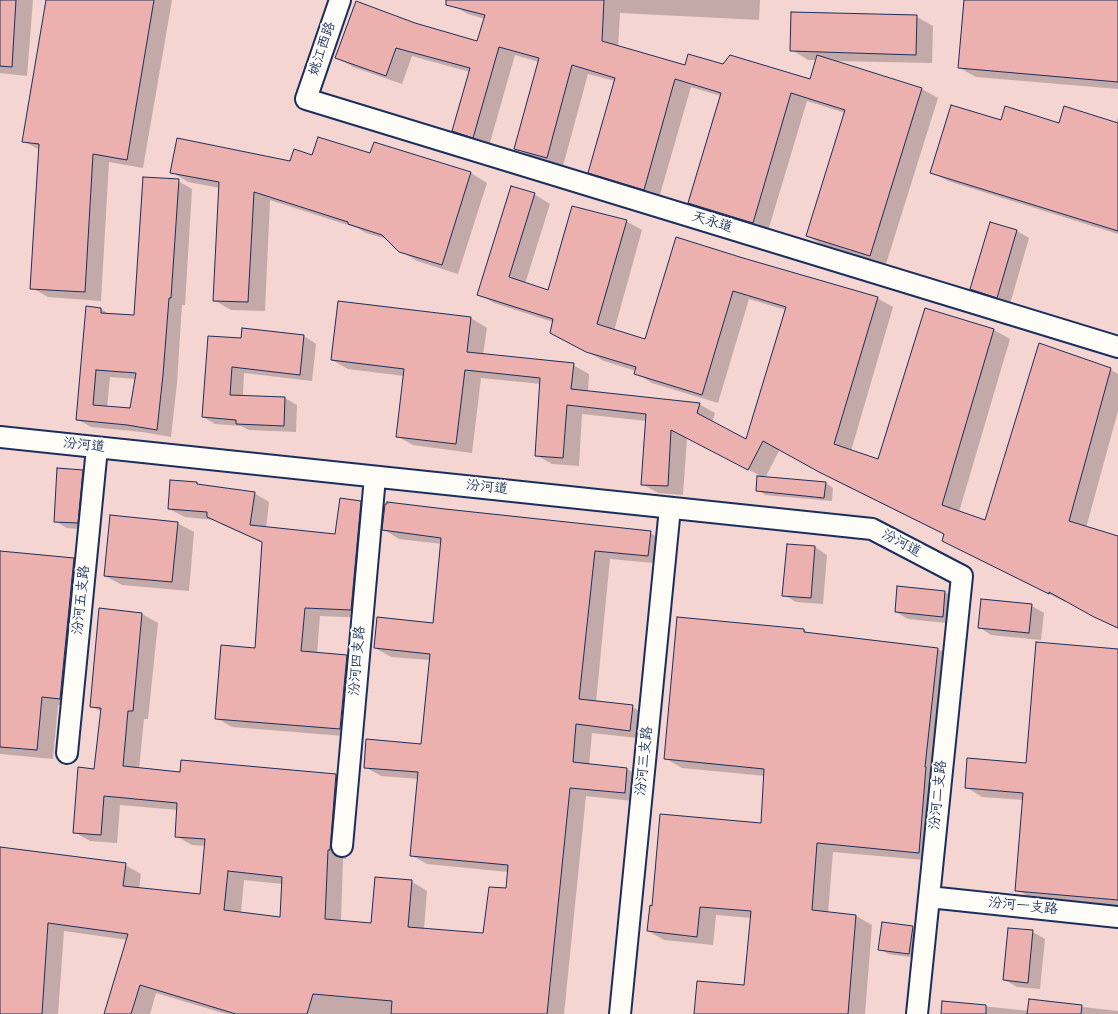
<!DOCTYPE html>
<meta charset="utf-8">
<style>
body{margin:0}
canvas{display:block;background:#f8e5e1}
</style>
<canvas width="1118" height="1014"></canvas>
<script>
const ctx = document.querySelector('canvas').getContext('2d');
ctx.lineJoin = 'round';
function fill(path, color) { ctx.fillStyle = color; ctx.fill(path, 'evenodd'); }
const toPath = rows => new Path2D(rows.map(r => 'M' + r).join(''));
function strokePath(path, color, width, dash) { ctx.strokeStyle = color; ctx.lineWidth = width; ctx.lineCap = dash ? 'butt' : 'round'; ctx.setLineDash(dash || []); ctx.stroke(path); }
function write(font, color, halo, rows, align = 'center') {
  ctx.font = font + ' "Architects Daughter","LXGW WenKai TC",sans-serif'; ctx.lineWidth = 4; ctx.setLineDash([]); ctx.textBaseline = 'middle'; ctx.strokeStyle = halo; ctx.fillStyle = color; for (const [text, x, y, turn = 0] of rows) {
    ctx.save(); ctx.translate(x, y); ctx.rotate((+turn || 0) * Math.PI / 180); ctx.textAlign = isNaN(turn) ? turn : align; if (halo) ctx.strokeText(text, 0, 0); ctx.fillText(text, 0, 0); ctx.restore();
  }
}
fill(toPath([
 [0,0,1118,0,1118,1014,0,1014]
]), '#f4d5d2');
fill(toPath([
 [0,0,33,0,27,76,0,73],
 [47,0,172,0,143,168,109,162,101,301,48,297,32,288,40,150,23,141],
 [454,0,760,0,759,20,620,13,618,47,686,66,723,65,810,80,817,60,808,60,792,50,917,17,933,26,932,63,833,61,922,89,938,98,886,264,823,245,807,236,845,113,807,101,768,231,705,212,689,203,721,96,691,87,659,198,605,181,589,172,615,81,588,74,563,166,532,157,516,148,539,62,515,55,489,146,469,140,453,130,470,72,412,56,402,84,353,67,337,58,415,24,478,42,485,19,468,14,452,5],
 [965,0,1118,0,1118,89,976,77,960,68],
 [1118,117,1118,234,948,181,932,172,1002,121,1059,125,1116,124],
 [374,143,471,173,487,183,458,274,417,261,400,251,390,240,366,233,357,228,270,200,265,311,231,310,214,300,220,188,188,182,172,172,291,162,313,156,371,155],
 [178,181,192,189,185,305,182,305,177,383,171,437,142,432,91,427,77,419,87,308,101,309,111,315,135,317],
 [110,377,136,379,131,410,107,408],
 [534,194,550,204,525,284,549,292,626,221,642,230,614,331,646,341,677,239,877,298,893,307,851,451,878,461,925,310,994,330,1010,339,959,512,986,521,1040,345,1111,370,1118,374,1118,411,1086,528,1118,537,1118,629,1065,600,1065,602,960,550,943,541,945,535,836,481,780,449,765,478,826,483,833,488,832,501,765,495,758,490,759,475,687,438,683,495,658,493,642,484,646,421,582,414,579,466,552,464,536,455,541,384,481,378,472,453,413,445,397,436,404,376,348,369,332,360,471,318,487,328,483,355,573,365,589,374,588,392,699,404,715,413,712,423,746,440,786,310,749,299,718,403,652,383,636,373,636,371,604,361,567,341,553,322,494,303,478,294],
 [991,223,1017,231,1029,238,1010,304,984,296,971,289],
 [304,336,316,344,312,381,244,373,243,396,285,398,297,405,296,432,249,430,241,426,215,424,203,417,242,340],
 [83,471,95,479,90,530,67,528,55,521],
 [196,483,201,486,254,493,269,502,266,528,337,535,361,502,376,511,366,618,320,616,317,654,347,656,362,665,356,737,232,727,216,718,256,649,263,543,223,525,214,520,185,517,169,509],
 [177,523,194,532,189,591,122,585,105,576],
 [383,529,650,533,666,542,664,564,610,559,596,702,632,707,648,716,646,739,592,733,589,765,627,769,643,778,641,802,586,796,564,1014,226,1014,156,993,150,1014,106,1014,128,940,64,931,58,1014,0,1014,0,848,125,865,141,874,139,889,201,895,206,846,192,845,176,836,178,810,120,805,117,843,90,841,74,832,95,770,102,712,91,706,101,610,142,614,158,623,148,719,144,719,139,769,181,773,182,762,336,775,352,785,346,859,343,859,341,922,372,925,411,881,427,891,424,929,485,935,507,889,508,872,427,864,411,855,419,779,381,776,365,767,422,745,430,660,391,657,375,648,434,624,442,544,399,539],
 [244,880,283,884,281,919,241,913],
 [815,547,827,555,823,604,796,602,784,595],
 [0,552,74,560,90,569,76,707,58,705,53,759,0,754],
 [945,592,957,600,955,624,908,619,896,612],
 [1032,606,1044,613,1041,640,991,635,979,627],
 [804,630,812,635,938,649,954,658,935,861,833,852,828,913,856,916,872,925,865,1014,696,1014,745,987,752,918,716,915,713,945,664,940,648,931,762,825,765,776,682,768,666,759],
 [1118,650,1118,907,1033,899,1017,890,1024,800,982,797,966,787,1027,765],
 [912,927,920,932,917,958,888,954,880,949],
 [1033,932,1045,939,1040,989,1017,987,1005,980],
 [1030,1001,1118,1011,1118,1014,942,1014,944,1002,1029,1011]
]), '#0003');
const building = toPath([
 [0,0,16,0,12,67,0,66,0,0],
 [46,0,154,0,127,160,93,154,85,292,30,289,39,144,22,142,46,0],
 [446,0,604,0,602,41,685,65,688,54,723,64,730,55,810,79,817,55,922,88,870,256,806,236,845,110,791,93,753,223,688,203,721,93,675,79,644,190,588,173,615,78,572,65,547,158,514,149,539,58,499,47,473,138,452,131,470,68,396,48,386,76,335,58,356,1,415,23,477,41,485,15,446,5,446,0],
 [964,0,1118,0,1118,82,958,68,964,0],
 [791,12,917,15,916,55,790,51,791,12],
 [951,105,1001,120,1005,106,1059,123,1064,106,1118,123,1118,231,930,173,951,105],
 [318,137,370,153,374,142,471,172,442,265,399,252,382,235,348,224,348,222,254,192,248,302,213,301,219,182,170,173,177,138,290,161,294,149,312,155,318,137],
 [143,177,179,179,171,298,169,298,163,375,157,430,127,425,76,420,86,306,101,308,101,313,134,315,143,177],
 [96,370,136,373,130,408,93,405,96,370],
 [511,186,535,193,509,277,548,290,572,206,627,220,597,324,645,339,676,237,743,258,878,297,834,444,878,459,925,308,994,329,942,505,985,520,1039,343,1111,368,1069,521,1118,536,1118,628,1094,617,1049,592,1049,594,942,541,944,534,819,472,763,441,748,470,671,430,668,486,641,485,646,414,567,405,563,458,535,456,540,378,465,370,456,444,396,437,404,369,331,360,338,301,471,317,467,352,574,363,571,389,700,403,697,413,746,439,786,307,733,291,702,395,634,374,636,367,586,352,550,333,553,319,477,295,511,186],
 [990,222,1017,230,997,298,970,289,990,222],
 [242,328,304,335,300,375,232,367,230,395,285,397,284,426,236,424,236,420,202,417,208,336,241,338,242,328],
 [57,468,83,470,78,523,54,522,57,468],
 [757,476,826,482,824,498,756,491,757,476],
 [170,480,197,482,197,484,255,492,250,525,335,534,340,498,361,501,351,610,305,608,301,651,347,655,340,729,215,719,221,645,255,648,262,542,207,517,207,512,168,509,170,480],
 [387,502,445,509,651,531,648,556,595,551,579,699,633,705,630,731,576,724,573,762,627,768,625,793,570,788,547,1014,391,1014,392,1001,313,994,307,1014,236,1014,140,985,131,1014,104,1014,128,934,48,923,42,1014,0,1014,0,847,126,863,123,886,200,894,205,839,175,837,177,803,104,796,101,835,73,833,78,767,94,769,101,708,90,707,99,608,142,613,133,711,128,711,123,766,180,772,181,760,336,774,330,850,328,850,325,919,371,923,375,877,412,880,408,927,483,933,489,887,506,888,508,865,410,856,418,772,364,768,366,739,421,744,430,654,374,648,377,617,433,623,441,538,382,530,385,504,387,504,387,502],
 [228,871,282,877,280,917,224,910,228,871],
 [110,515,178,522,172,582,104,576,110,515],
 [787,544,815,546,811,598,782,596,787,544],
 [0,551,74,558,60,699,42,697,37,750,0,747,0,551],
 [897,586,945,591,943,617,895,612,897,586],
 [981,599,1032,604,1029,633,978,628,981,599],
 [677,617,804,629,804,632,938,648,925,767,926,767,919,853,817,843,812,910,856,915,848,1014,694,1014,697,981,744,985,751,911,700,907,697,937,647,931,650,905,652,906,660,814,761,823,764,769,664,759,677,617],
 [1036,642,1118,649,1118,900,1015,891,1023,793,965,788,967,758,1026,763,1036,642],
 [882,922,913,926,909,954,878,950,882,922],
 [1008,928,1033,930,1028,983,1003,980,1008,928],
 [1029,999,1082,1005,1081,1014,1027,1014,1029,999],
 [942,1001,986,1005,986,1014,941,1014,942,1001]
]);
fill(building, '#ecb0ae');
strokePath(building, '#1b2f5e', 1);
const minor = toPath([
 [340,0,306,99,1118,347],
 [0,437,872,529,962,576,917,1014],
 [67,753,97,448],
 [342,846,375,477],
 [929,897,1118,917],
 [620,1014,670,508]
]);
strokePath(minor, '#1b2f5e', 24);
strokePath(minor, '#fdfcf7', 20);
write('14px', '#1b2f5e', '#fdfcf7', [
 ["姚江西路",323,49,-71],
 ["天永道",712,223,17],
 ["汾河道",84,446,6],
 ["汾河道",487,488,6],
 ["汾河道",901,544,28],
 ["汾河五支路",82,600,-84],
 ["汾河四支路",358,661,-85],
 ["汾河三支路",645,761,-84],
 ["汾河二支路",939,795,-84],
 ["汾河一支路",1023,907,6]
]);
</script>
